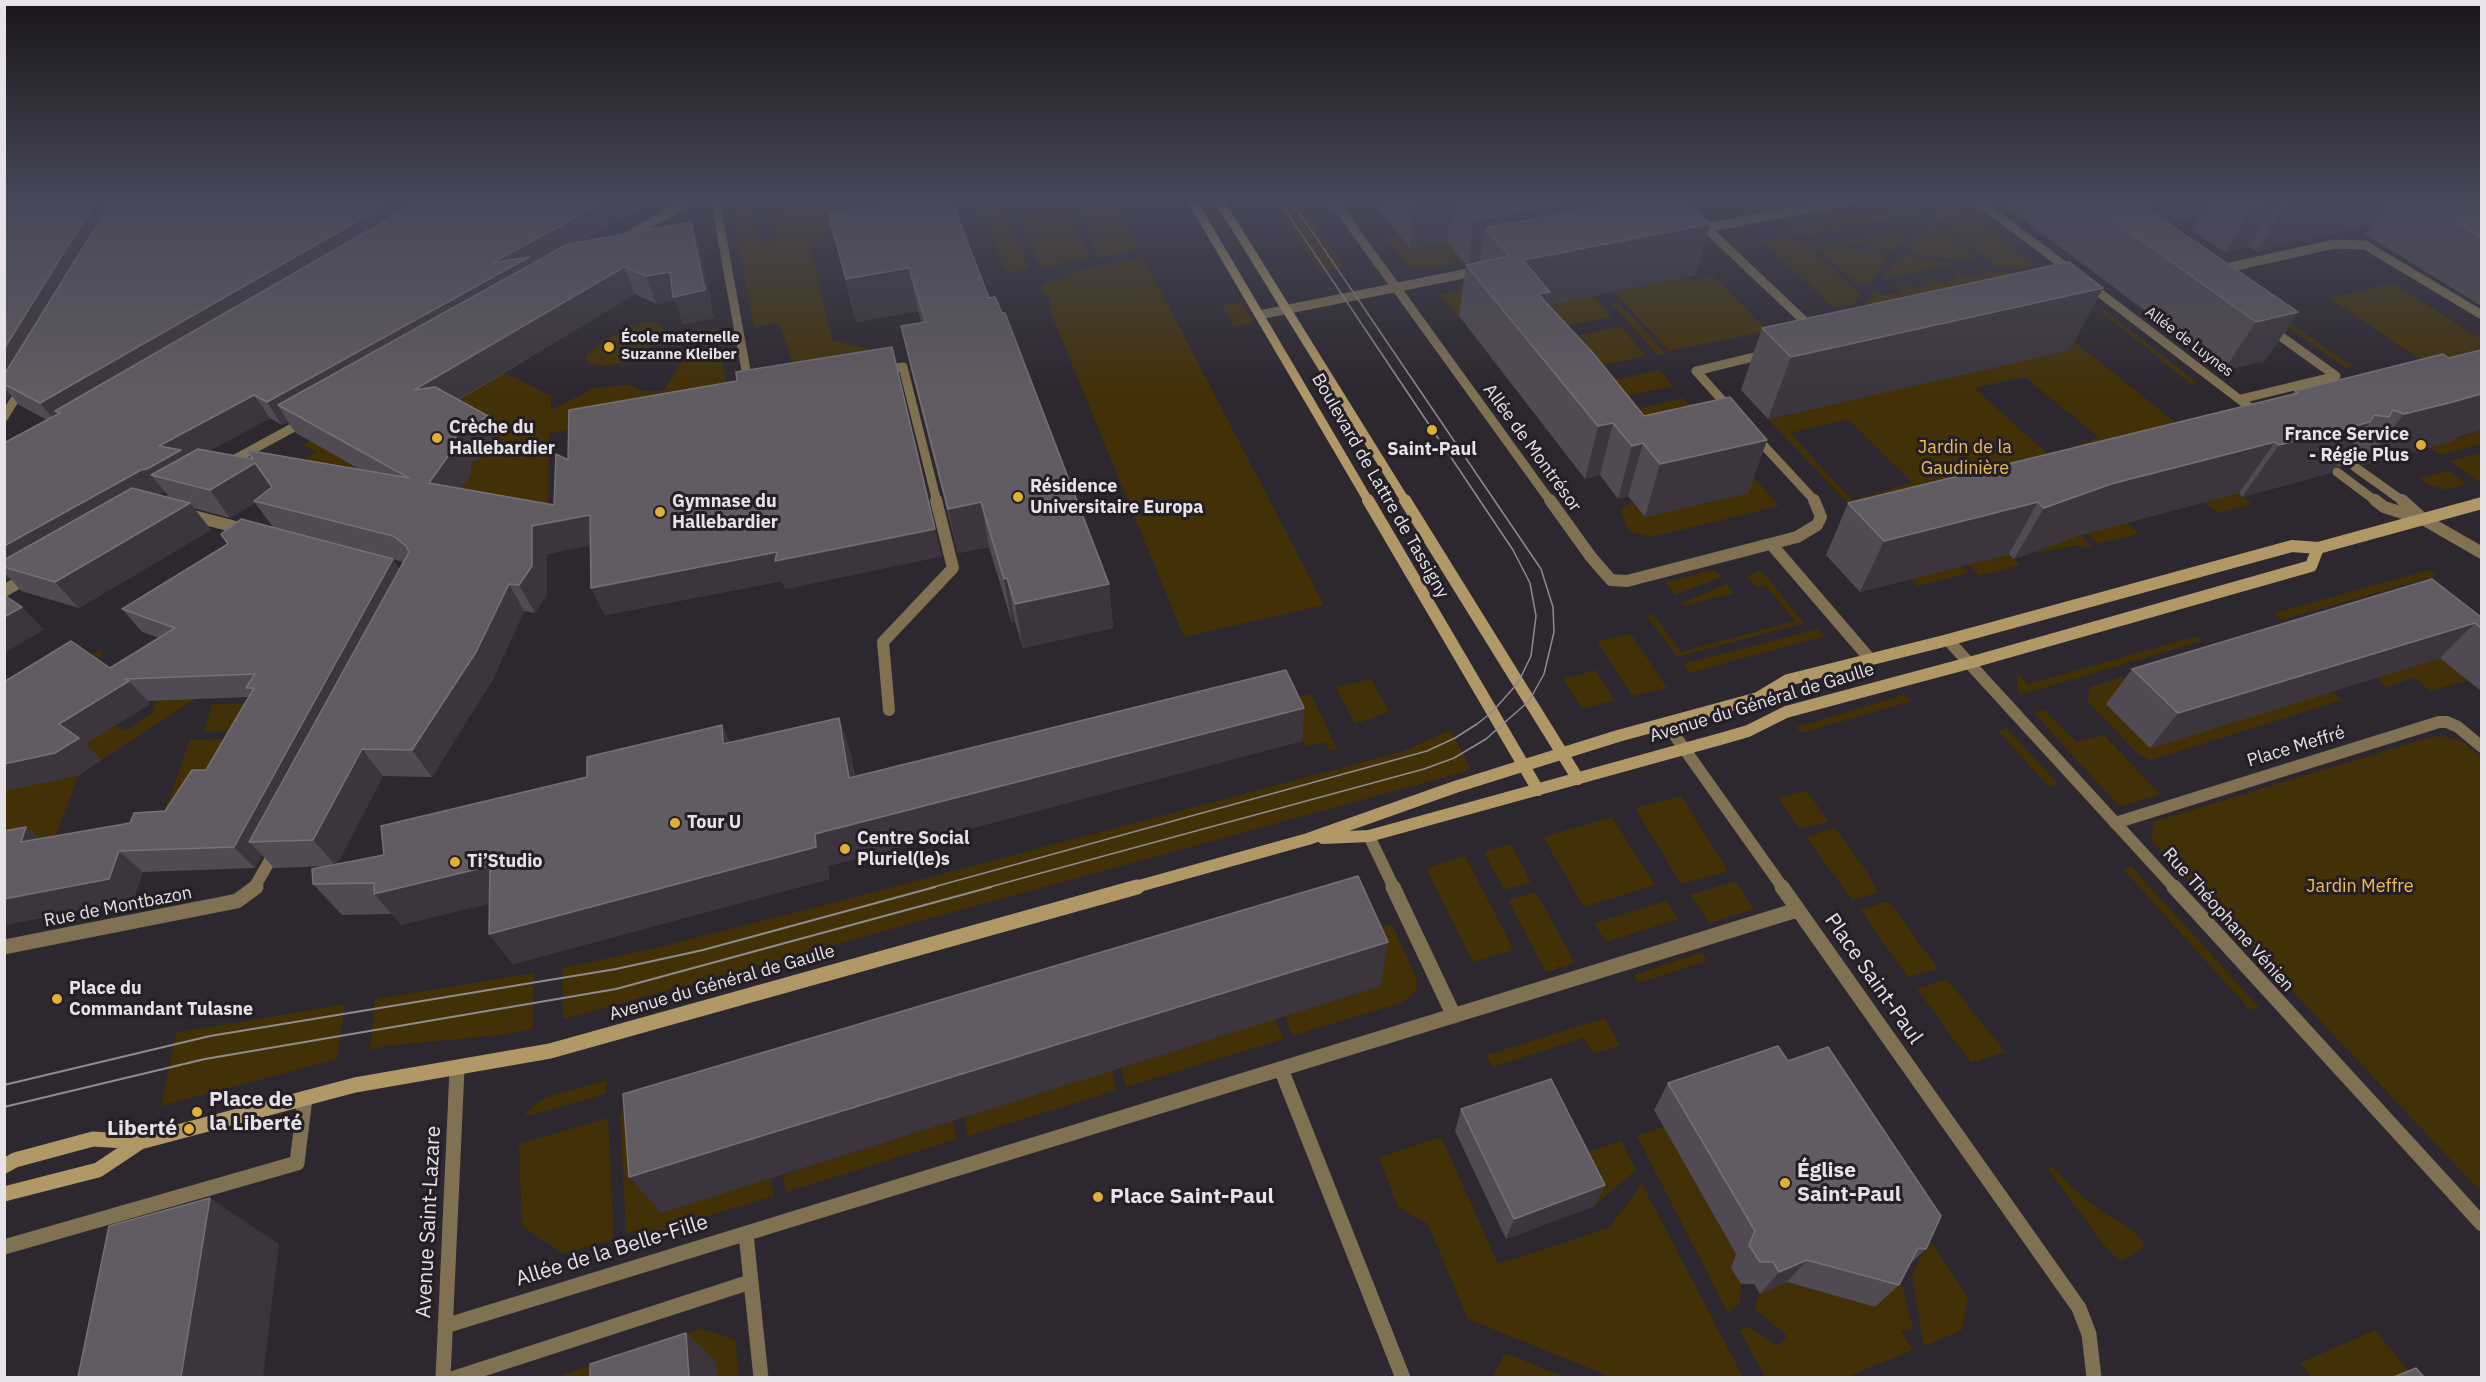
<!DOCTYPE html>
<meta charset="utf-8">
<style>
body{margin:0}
#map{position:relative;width:2486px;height:1382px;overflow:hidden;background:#2d272f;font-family:"IBM Plex Sans",sans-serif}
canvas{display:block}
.frame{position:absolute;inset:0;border:6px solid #e7e3e8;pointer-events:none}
</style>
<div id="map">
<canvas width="2486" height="1382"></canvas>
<div class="frame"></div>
</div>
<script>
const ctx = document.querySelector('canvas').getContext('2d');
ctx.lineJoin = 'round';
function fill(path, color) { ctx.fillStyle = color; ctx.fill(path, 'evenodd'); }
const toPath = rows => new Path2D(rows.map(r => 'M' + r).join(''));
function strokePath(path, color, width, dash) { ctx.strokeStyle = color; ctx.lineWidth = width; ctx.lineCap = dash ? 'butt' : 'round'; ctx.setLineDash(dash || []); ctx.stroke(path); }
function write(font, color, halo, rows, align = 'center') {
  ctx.font = font + ' "IBM Plex Sans",sans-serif'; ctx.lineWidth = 6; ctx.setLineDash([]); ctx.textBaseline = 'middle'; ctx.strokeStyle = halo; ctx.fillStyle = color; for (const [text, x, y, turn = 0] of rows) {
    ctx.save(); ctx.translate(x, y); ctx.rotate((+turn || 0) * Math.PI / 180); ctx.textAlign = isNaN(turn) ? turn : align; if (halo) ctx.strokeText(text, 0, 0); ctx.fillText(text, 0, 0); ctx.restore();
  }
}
fill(toPath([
 [729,199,747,199,760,243,775,240,769,218,772,217,772,210,795,207,801,199,832,199,833,205,825,234,811,250,832,340,869,349,893,350,896,361,796,375,779,323,754,327],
 [956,199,1000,199,1005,215,984,219,980,215,960,213],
 [1071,199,1113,199,1139,250,1099,257],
 [1272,199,1297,199,1344,267,1320,271],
 [1770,199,1794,199,1630,230,1565,237],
 [1921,202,1929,208,1926,212,1918,214,1922,217,1916,219,1911,215,1893,219,1896,222,1890,223,1885,220,1866,223,1869,227,1864,228,1860,224,1840,228,1843,232,1838,233,1834,229,1814,233,1817,237,1811,238,1806,234,1790,235,1782,228],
 [1956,203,2036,266,2018,269,1996,266,1933,215,1940,207],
 [1060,209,1068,212,1088,255,1086,259,1041,267,1020,217],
 [1004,218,1008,219,1028,267,1026,270,1012,272,1005,269,985,221],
 [1935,224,1979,259,1966,261,1915,254,1907,247,1925,226],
 [1912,228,1896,249,1891,250,1841,243],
 [1400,236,1411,249,1447,242,1459,257,1546,246,1421,269,1405,264,1385,238],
 [1780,237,1800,240,1860,294,1854,304,1834,308,1762,241],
 [1828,245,1880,252,1888,259,1870,282,1857,284,1815,247],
 [1905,256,1956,264,1881,279,1899,257],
 [1143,257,1324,605,1184,637,1048,306,1051,301,1045,295,1041,286,1075,271],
 [1985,269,1990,272,2008,272,2017,279,1873,309,1865,302,1867,298,1875,296,1872,293,1878,291,1883,295,1902,291,1898,287,1906,285,1910,289,1929,285,1926,281,1932,279,1937,283,1957,279,1953,276,1959,274,1964,278,1984,274,1980,270],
 [1714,276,1768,331,1669,351,1614,292,1689,277,1693,280],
 [1478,281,1500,308,1457,316,1439,295,1462,290,1459,285],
 [2393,283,2481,339,2481,352,2428,365,2328,298],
 [2245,291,2352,366,2346,368,2238,293],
 [1593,295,1612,317,1550,328,1504,314],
 [1618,301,1618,302,1666,354,1658,355,1611,303],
 [1241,302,1254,323,1234,327,1222,305],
 [2104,310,2197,382,2191,384,2100,311],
 [648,321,657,322,663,327,664,330,662,336,642,357,629,362,610,365,595,365,587,362,585,358,591,350,629,326],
 [2050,322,2195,438,1883,540,1768,419,2069,350],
 [2025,377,2098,437,2098,438,2050,456,1974,388],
 [1848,419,1912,482,1912,483,1852,500,1790,433],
 [1620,326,1646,356,1584,369,1559,340],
 [716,328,730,400,549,433,548,529,250,475,299,463,313,454,316,452,302,445,444,362,449,365,385,401,316,444,387,483,407,473,420,480,443,465,451,469,441,476,442,483,449,486,460,484,471,474,470,469,465,467,502,444,490,437,506,426,490,418,483,423,476,419,479,416,466,411,457,416,449,413,462,405,446,397,493,367,551,396,551,410,594,388,628,385,643,391,663,391,680,364,698,352,707,350,705,339,709,330],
 [1659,370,1673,386,1609,400,1595,384],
 [1683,398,1712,430,1619,413],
 [2481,430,2481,444,2440,455,2430,447],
 [1721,440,1779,506,1652,537,1633,533,1627,527,1622,514,1622,509,1626,505,1633,503,1645,517,1748,493],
 [2481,453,2481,480,2478,481,2450,461],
 [2448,471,2467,484,2443,490,2437,486,2432,487,2420,478],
 [2238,493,2252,504,2217,513,2204,502],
 [2127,522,2139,534,2098,544,2086,533],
 [2080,535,2092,546,2082,548,2078,545,2039,553,2033,547],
 [2009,553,2020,565,1980,576,1968,564],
 [1962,565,1969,573,1917,586,1911,579],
 [1714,570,1721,577,1675,595,1665,582],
 [1761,570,1804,623,1677,657,1647,616,1653,614,1681,652,1795,621,1765,585,1756,587,1747,576],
 [2429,570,2437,576,2281,620,2274,613],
 [1727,584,1734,593,1684,606,1681,603],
 [306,628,101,760,65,763,79,774,51,848,5,855,5,677,8,677,19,687,101,650,103,654,92,664,77,711,105,731,116,725,125,731,154,712,154,701,219,659],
 [1818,629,1825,636,1689,673,1683,664],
 [1631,634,1667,688,1632,696,1597,641],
 [2197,636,2202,641,2020,695,2017,686,2017,672,2028,684],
 [2441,658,2468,680,2431,691,2414,678,2386,687,2376,678],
 [1595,670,1615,700,1582,709,1563,679],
 [2122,677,2138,695,2332,691,2342,700,2152,760,2139,755,2087,701,2090,687],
 [1371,679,1389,712,1355,724,1336,687],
 [1311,694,1337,749,1329,751,1325,742,1305,746,1284,700],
 [1904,695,1912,701,1805,732,1800,732,1796,727],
 [260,703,254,730,204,732,212,704],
 [2044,710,2076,742,2104,735,2160,794,2120,807,2033,712],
 [2007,728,2058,784,2049,787,1998,731],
 [1451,730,1471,770,563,1019,562,968,652,949,844,900,1345,767,1401,752],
 [2442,736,2463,742,2481,757,2481,1192,2152,841,2153,822,2431,737],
 [226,739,231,750,156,834,190,740],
 [1804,791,1809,794,1829,822,1800,829,1778,798],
 [1681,796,1728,871,1681,884,1635,808],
 [1612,817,1655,885,1584,907,1543,837],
 [1835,828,1870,876,1877,893,1852,900,1806,837],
 [1511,844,1531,882,1504,890,1484,852],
 [1465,856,1514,950,1473,962,1426,868],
 [2131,866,2259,1007,2250,1010,2123,869],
 [1735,881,1754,909,1709,923,1690,895],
 [1536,892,1575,963,1546,972,1508,900],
 [1666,901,1678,919,1606,942,1594,923],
 [1885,902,1891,904,1938,969,1908,977,1860,910],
 [1353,921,1369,931,1392,924,1417,980,1416,991,1403,1002,1292,1036,1285,1016,1381,985],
 [1702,952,1707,961,1639,983,1634,975],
 [534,973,533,1028,509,1034,385,1046,370,1050,375,999],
 [1947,979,2005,1052,1971,1063,1917,989],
 [345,1004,337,1059,161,1106,176,1033],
 [1605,1018,1620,1045,1593,1054,1584,1038,1492,1067,1487,1055],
 [1275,1019,1283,1039,1126,1087,1121,1068],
 [1112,1070,1117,1090,968,1136,964,1117],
 [1822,1075,1968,1298,1962,1330,1924,1346,1912,1275,1923,1251],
 [607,1080,606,1094,523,1117,533,1106,544,1098],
 [681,1096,771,1179,774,1196,635,1238,634,1231,626,1233,620,1114],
 [608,1118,614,1239,564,1254,522,1226,519,1144],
 [952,1121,957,1139,786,1192,783,1175],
 [1664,1127,1736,1254,1731,1268,1741,1284,1740,1303,1728,1313,1637,1136],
 [1441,1137,1498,1264,1609,1228,1642,1184,1743,1377,1611,1377,1468,1319,1428,1224,1398,1207,1379,1157],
 [1621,1141,1636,1170,1594,1206,1570,1158],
 [2053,1166,2071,1187,2101,1211,2133,1230,2142,1241,2143,1248,2121,1261,2108,1250,2048,1169],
 [1889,1280,1903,1288,1913,1329,1901,1331,1913,1350,1847,1377,1765,1377,1739,1330,1749,1327,1778,1346,1787,1336,1756,1310,1755,1305,1760,1294,1787,1282,1875,1307],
 [702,1328,735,1340,739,1377,718,1377,717,1364,675,1377,553,1378],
 [2375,1330,2414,1377,2312,1377,2300,1363],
 [1505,1353,1565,1377,1493,1377]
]), '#423107');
strokePath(toPath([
 [715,199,749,387],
 [880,371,903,367,937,502]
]), '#7f7152', 9);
strokePath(toPath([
 [889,710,883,642,953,568,936,500]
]), '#7f7152', 12);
strokePath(toPath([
 [4,1247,297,1163,305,1098]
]), '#7f7152', 15);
strokePath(toPath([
 [1332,199,1551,502],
 [1975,199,2074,273],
 [1706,228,1814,330],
 [1696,230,1856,199],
 [621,240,693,199],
 [2217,270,2334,244,2365,245,2482,315],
 [2088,284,2260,415],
 [1259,315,1478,271],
 [2269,328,2336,376],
 [2241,399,2336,376],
 [1732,411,1696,371,1766,354],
 [4,417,23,386],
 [1754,435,1816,502],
 [224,465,307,420],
 [2355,467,2404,502],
 [2337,472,2377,502]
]), '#7f7152', 9);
strokePath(toPath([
 [1550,500,1591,557,1611,580,1627,581,1797,537,1817,525,1821,517,1814,500],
 [2375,500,2384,507,2419,518],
 [2402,500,2423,519,2482,553],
 [186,514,247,530],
 [1772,545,1870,659],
 [4,591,29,576],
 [1948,640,2175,888],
 [1666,723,1783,888],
 [2115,823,2439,722,2447,722,2458,727,2482,747],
 [1369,836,1394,888],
 [254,888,277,848]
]), '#7f7152', 12);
strokePath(toPath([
 [1393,887,1454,1016],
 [1782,887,2079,1308,2089,1334,2094,1378],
 [2174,887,2482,1224],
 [4,947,237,901,256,887],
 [1281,1069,1403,1378],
 [746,1234,761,1378],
 [445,1326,1797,910],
 [443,1378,457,1069],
 [455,1378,750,1282]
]), '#7f7152', 15);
strokePath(toPath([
 [1191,199,1369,502],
 [1218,199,1406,502]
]), '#b09867', 9);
strokePath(toPath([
 [1368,500,1538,790],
 [1405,500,1578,779],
 [1323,838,1369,836,1724,738,1748,731,1786,712,1969,663,2311,566,2318,548],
 [1132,888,1308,839,1455,787,1618,736,1758,698,1788,680,1948,640,2292,546,2318,548,2482,503]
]), '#b09867', 12);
strokePath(toPath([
 [4,1166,15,1160,93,1139,140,1142,355,1085,550,1051,1137,887],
 [4,1194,98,1170,140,1142]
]), '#b09867', 15);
strokePath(toPath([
 [930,888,1427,751,1455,738,1477,724,1492,712,1518,683,1531,656,1536,616,1530,583,1513,550,1278,199],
 [986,888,1424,769,1454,758,1486,739,1529,701,1544,674,1554,632,1553,607,1541,569,1290,199]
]), '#908b91', 1.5);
strokePath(toPath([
 [4,1085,210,1036,616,969,703,950,935,887],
 [4,1107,205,1059,616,989,991,887]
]), '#908b91', 2);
fill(toPath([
 [4,199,657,199,580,242,700,249,714,318,683,324,675,300,656,304,635,294,459,400,488,416,502,444,471,463,471,474,461,488,554,505,568,460,942,556,785,589,782,581,605,615,591,588,590,545,547,554,547,594,535,613,524,611,493,679,432,777,383,776,337,864,384,855,730,743,839,718,850,751,855,777,1304,708,1302,741,828,866,829,879,513,964,489,934,489,903,401,925,392,914,342,915,313,884,327,866,274,868,262,855,255,868,143,872,133,900,4,925,4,831,26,827,40,839,130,823,165,811,206,770,249,697,147,701,150,704,85,744,101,760,79,775,4,791,4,682,110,668,159,638,142,632,122,609,273,527,255,503,230,518,194,508,211,530,79,608,21,591,10,578,4,581,4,443,47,420,19,405,10,394,7,399,4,397],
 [270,418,282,425,288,422,296,433,361,470,253,459,209,451],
 [165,492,169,498,156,494,159,493],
 [393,559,403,562,399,569],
 [913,199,951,199,989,298,1109,584,1113,628,1023,648,1015,622,1012,623,989,547,958,553,911,370,901,326,922,323,918,311,856,322,828,213],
 [1372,199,1684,199,1710,224,1696,275,1548,305,1644,416,1767,440,1748,493,1645,517,1628,496,1618,499,1600,475,1585,479,1459,316,1466,265,1447,242,1410,249],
 [1996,199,2204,199,2194,218,2168,223,2298,312,2265,361,2224,370],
 [2209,199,2472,199,2481,204,2481,306,2365,234,2372,225,2256,251,2249,247,2225,252,2191,230],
 [1762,328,2070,350,1768,419,1741,390],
 [2443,354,2457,437,2454,440,2407,454,2363,465,2354,461,2349,468,2336,466,2330,473,2242,497,2239,493,2080,535,2014,559,2009,554,1860,592,1826,555,1848,503,2292,395,2295,391],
 [2481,617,2481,691,2440,658,2150,748,2106,704,2132,669],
 [1788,1061,1926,1249,1910,1264,1899,1285,1875,1307,1787,1282,1760,1294,1754,1284,1741,1284,1731,1268,1736,1254,1654,1110,1668,1083],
 [1461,1109,1605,1185,1594,1206,1506,1239,1455,1131]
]), '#514a52');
fill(toPath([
 [97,199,114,199,4,384,4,349],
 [396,199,445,199,60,413,55,411,65,423,59,426,40,403],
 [609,199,657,199,534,268,278,405,288,422,282,425,267,402,492,263],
 [1430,199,1453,199,1447,242,1410,249,1415,202],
 [1587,199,1661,199,1509,256,1485,228,1479,265,1468,268,1474,220],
 [2156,199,2204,199,2194,218,2139,229],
 [2311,199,2389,199,2372,225,2256,251,2285,205],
 [2278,200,2249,247,2225,252,2253,206],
 [691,222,700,249,714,318,683,324,675,300,656,304,646,276],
 [1710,224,1696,275,1536,307,1523,260],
 [624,267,635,294,429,417,414,390],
 [909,268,918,311,856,322,846,279],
 [2103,288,2070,350,1768,419,1791,357],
 [2298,312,2265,361,2224,370,2256,322],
 [4,388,10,394,7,399,4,396],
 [2481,394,2481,430,2457,437,2454,440,2407,454,2363,465,2404,414],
 [254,395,270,418,190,462,151,475,165,492,159,493,21,572,4,567,4,546,141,470,159,446],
 [488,416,502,444,471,463,471,474,446,511,429,483,456,435],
 [2370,422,2330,473,2242,497,2279,445],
 [1613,423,1600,475,1585,479,1598,426],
 [1767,440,1748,493,1645,517,1660,464],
 [2275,442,2239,493,2080,535,2014,559,2044,508,2111,484],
 [1643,443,1628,496,1618,499,1632,446],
 [255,463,275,491,254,501,255,503,230,518,210,490],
 [981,502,989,547,958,553,948,509],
 [2038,502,2009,554,1860,592,1884,541],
 [190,503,211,530,79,608,55,582],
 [590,515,603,543,547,554,547,594,535,613,519,585,532,526],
 [935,529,942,556,785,589,782,581,605,615,591,588,777,552],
 [393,559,408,582,249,842,262,855,255,868,234,847],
 [4,573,10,578,4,581],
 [1007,578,1015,622,1012,623,1004,579],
 [509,584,524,611,493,679,432,777,412,750],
 [1109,584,1113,628,1023,648,1015,604],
 [22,607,44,630,4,653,4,617],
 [2475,623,2440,658,2150,748,2178,713],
 [129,681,150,704,85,744,101,760,79,775,4,791,4,764,59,724],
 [1304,708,1302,741,828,866,829,879,513,964,489,934,815,834],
 [839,718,850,751,860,811,849,778],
 [722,725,737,758,723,744],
 [362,749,383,776,336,866,313,840],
 [26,827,51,848,21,842],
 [119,851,143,872,133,900,4,925,4,899],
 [490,866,514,898,401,925,374,894],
 [1388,942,1381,986,661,1213,629,1177],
 [1605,1185,1594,1206,1506,1239,1514,1219],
 [210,1198,279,1244,263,1377,181,1377],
 [1807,1260,1787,1282,1760,1294,1779,1272],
 [4,1313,7,1315,4,1324],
 [686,1333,717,1363,718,1377,689,1377]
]), '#3c353d');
const building = toPath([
 [4,199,97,199,4,349,4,199],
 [113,199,396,199,40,403,4,384,4,375,113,199],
 [423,199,609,199,492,263,529,257,267,402,254,395,159,446,181,450,147,469,141,470,4,546,4,443,60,413,55,411,423,199],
 [917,199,951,199,989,298,995,297,1002,313,1005,313,1109,584,1015,604,1007,578,1004,579,981,502,948,509,901,326,926,322,909,268,846,279,828,213,917,199],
 [1413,199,1430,199,1415,202,1413,199],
 [1457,199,1587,199,1474,220,1457,199],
 [1643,199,1684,199,1710,224,1523,260,1550,292,1538,294,1593,353,1644,416,1730,397,1767,440,1660,464,1643,443,1632,446,1613,423,1598,426,1466,265,1509,256,1485,228,1643,199],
 [2083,199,2133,199,2298,312,2256,322,2083,199],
 [2242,199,2311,199,2285,205,2278,200,2253,206,2242,199],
 [2416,199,2472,199,2481,204,2481,237,2416,199],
 [691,222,705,290,673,297,670,272,646,276,624,267,414,390,435,387,488,416,456,435,455,446,429,483,554,505,556,454,568,460,569,410,737,381,736,372,892,347,935,529,775,561,777,552,591,588,590,515,532,526,532,566,519,585,509,584,476,652,412,750,362,749,313,840,249,842,409,552,406,546,393,536,254,501,272,487,255,463,210,490,151,475,198,449,253,459,246,450,409,478,278,405,568,244,691,222],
 [2069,262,2103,288,1791,357,1762,328,2069,262],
 [2481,350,2481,394,2449,403,2404,414,2393,410,2389,417,2374,415,2370,422,2279,445,2275,442,2111,484,2044,508,2038,502,1884,541,1848,503,2298,393,2295,391,2443,354,2449,358,2481,350],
 [132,488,190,503,55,582,4,567,4,560,132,488],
 [241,519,393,559,234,847,119,851,109,879,4,899,4,831,26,827,21,842,130,823,134,813,165,811,192,770,206,770,254,688,246,688,255,674,125,679,129,681,59,724,79,738,55,753,4,764,4,682,71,641,110,668,175,628,122,609,228,544,221,534,241,519],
 [2432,579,2481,617,2481,628,2475,623,2178,713,2132,669,2432,579],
 [4,595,22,607,4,617,4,595],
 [1286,670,1304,708,815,834,816,847,489,934,490,866,374,894,374,883,313,884,312,869,384,855,381,826,587,777,587,757,722,725,723,744,839,718,849,778,1286,670],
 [1358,876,1388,942,629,1177,623,1094,1358,876],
 [1778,1046,1788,1061,1828,1047,1941,1216,1926,1249,1918,1248,1899,1285,1807,1260,1779,1272,1773,1262,1760,1262,1749,1245,1755,1231,1668,1083,1778,1046],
 [1551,1079,1605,1185,1514,1219,1461,1109,1551,1079],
 [210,1198,181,1377,78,1377,109,1226,210,1198],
 [686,1333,689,1377,590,1377,590,1364,686,1333],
 [2416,1368,2424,1377,2394,1377,2416,1368]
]);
fill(building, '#615b62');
strokePath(building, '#767077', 1.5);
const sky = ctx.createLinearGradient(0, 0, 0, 392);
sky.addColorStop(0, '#19151a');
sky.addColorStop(0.51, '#464758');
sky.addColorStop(1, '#46475800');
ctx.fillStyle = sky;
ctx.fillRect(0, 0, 2486, 392);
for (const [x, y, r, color] of [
 [609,347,6,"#e1af34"],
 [1432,430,6,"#e1af34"],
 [437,438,6,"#e1af34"],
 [2421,445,6,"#e1af34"],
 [1018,497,6,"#e1af34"],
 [660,512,6,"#e1af34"],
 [675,823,6,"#e1af34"],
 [845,849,6,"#e1af34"],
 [455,862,6,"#e1af34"],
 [57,999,6,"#e1af34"],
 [197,1112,6,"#e1af34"],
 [189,1129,6,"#e1af34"],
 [1785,1183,6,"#e1af34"],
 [1098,1197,6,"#e1af34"]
]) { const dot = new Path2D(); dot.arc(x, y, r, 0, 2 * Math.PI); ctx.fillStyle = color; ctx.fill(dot); strokePath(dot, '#241e25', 2); }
write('bold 15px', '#e7e3e8', '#241e25', [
 ["École maternelle",621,338],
 ["Suzanne Kleiber",621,355]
], 'left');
write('15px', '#e7e3e8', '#241e25', [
 ["Allée de Luynes",2189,342,37]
]);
write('bold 18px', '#e7e3e8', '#241e25', [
 ["Crèche du",449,428],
 ["Hallebardier",449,449],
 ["France Service",2409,435,"right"],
 ["- Régie Plus",2409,456,"right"],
 ["Saint-Paul",1432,450,"center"],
 ["Résidence",1030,487],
 ["Universitaire Europa",1030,508],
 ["Gymnase du",672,502],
 ["Hallebardier",672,523],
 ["Tour U",687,823],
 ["Centre Social",857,839],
 ["Pluriel(le)s",857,860],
 ["Ti’Studio",467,862],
 ["Place du",69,989],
 ["Commandant Tulasne",69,1010]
], 'left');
write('18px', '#e7e3e8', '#241e25', [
 ["Allée de Montrésor",1532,448,54],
 ["Boulevard de Lattre de Tassigny",1380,486,60],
 ["Avenue du Général de Gaulle",1762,703,-17],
 ["Place Meffré",2296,747,-17],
 ["Rue de Montbazon",118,907,-11],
 ["Rue Théophane Vénien",2228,920,48],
 ["Avenue du Général de Gaulle",722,983,-16]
]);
write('18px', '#eebf53', '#241e25', [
 ["Jardin de la",1965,448],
 ["Gaudinière",1965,469],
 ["Jardin Meffre",2360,887]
]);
write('21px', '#e7e3e8', '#241e25', [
 ["Place Saint-Paul",1873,979,55],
 ["Avenue Saint-Lazare",429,1222,-87],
 ["Allée de la Belle-Fille",612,1251,-17]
]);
write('bold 21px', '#e7e3e8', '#241e25', [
 ["Place de",209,1100],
 ["la Liberté",209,1124],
 ["Liberté",177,1129,"right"],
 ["Église",1797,1171],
 ["Saint-Paul",1797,1195],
 ["Place Saint-Paul",1110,1197]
], 'left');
</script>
